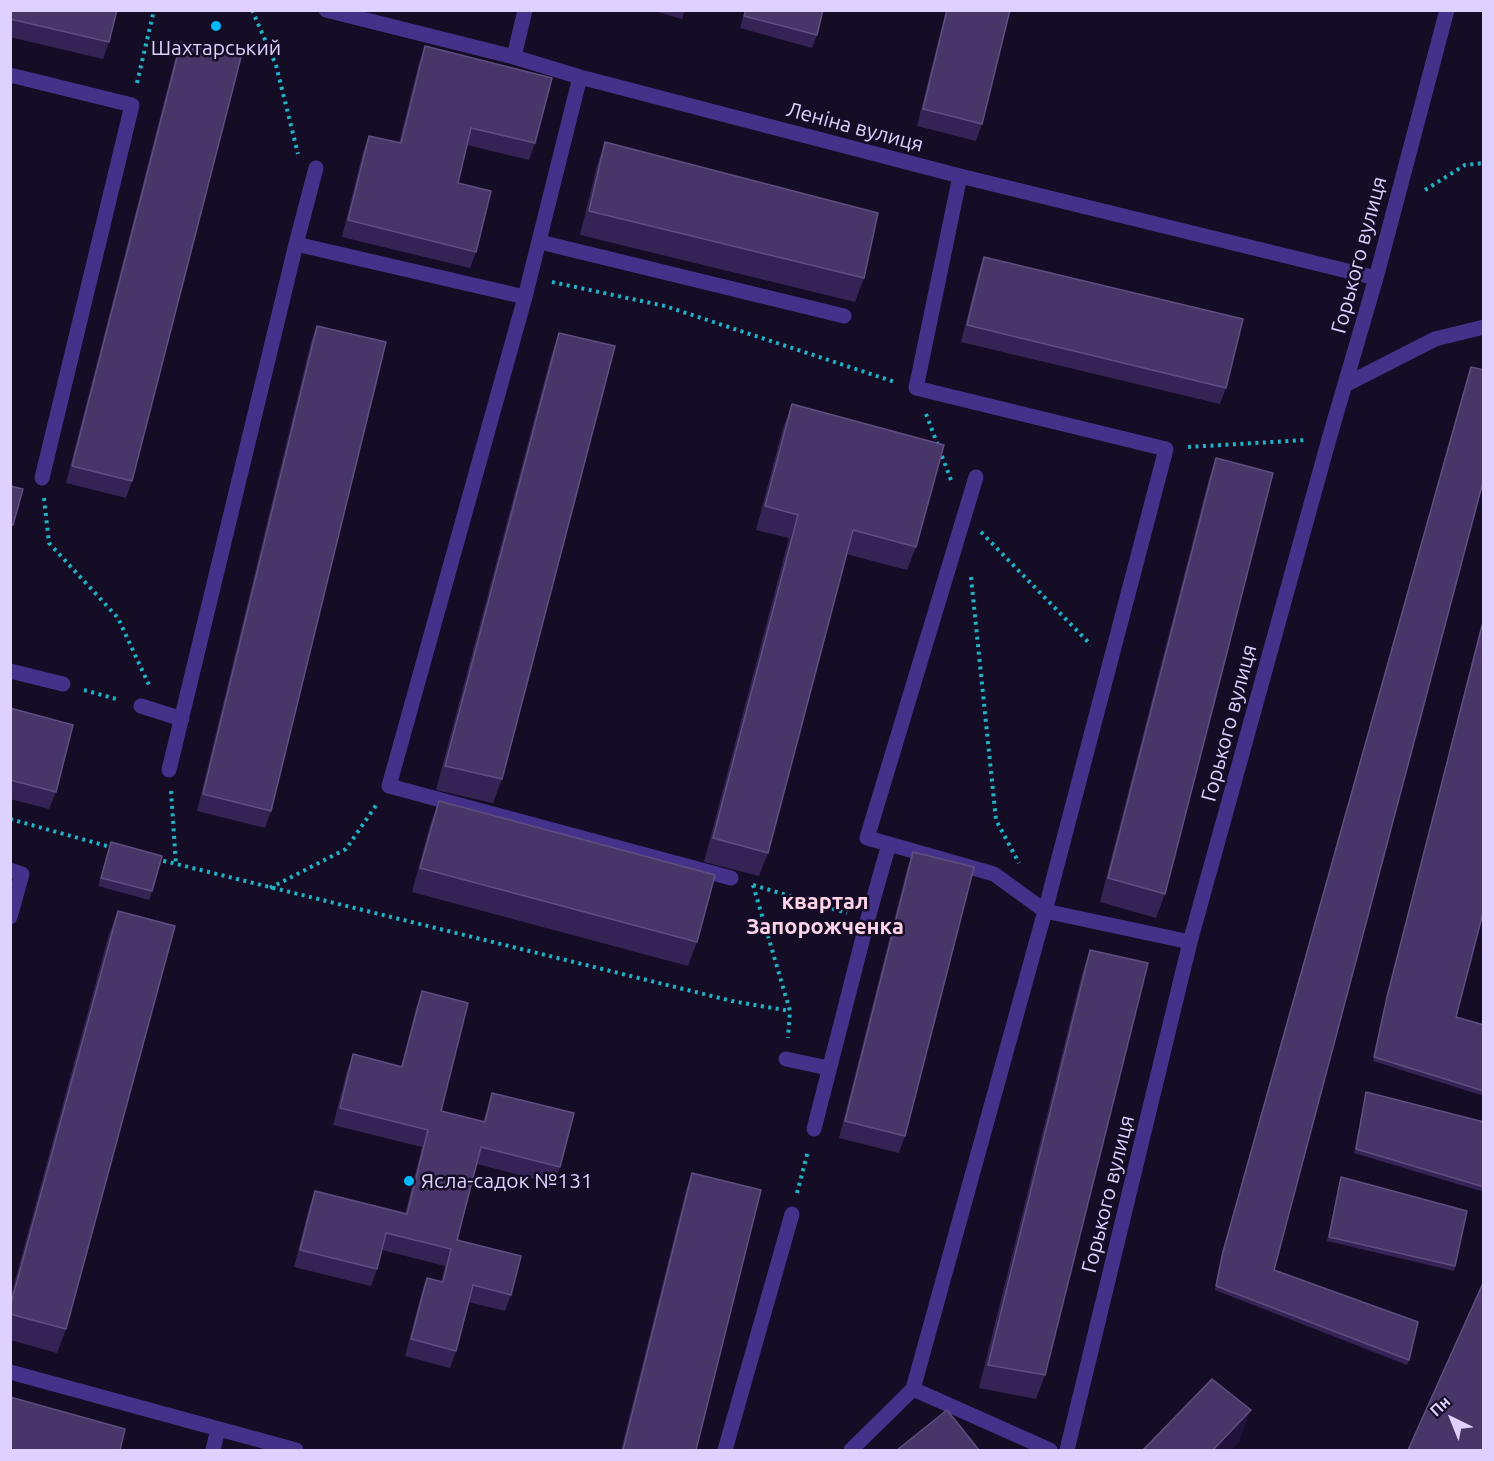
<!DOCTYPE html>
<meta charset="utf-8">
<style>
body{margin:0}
#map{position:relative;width:1494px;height:1461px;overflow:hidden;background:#150c26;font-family:Ubuntu,sans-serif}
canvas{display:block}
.frame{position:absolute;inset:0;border:12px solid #ded1ff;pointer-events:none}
.north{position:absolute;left:1422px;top:1389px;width:60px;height:60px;-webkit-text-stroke:4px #150c26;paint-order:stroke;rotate:317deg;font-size:16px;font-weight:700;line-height:24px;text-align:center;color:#ded1ff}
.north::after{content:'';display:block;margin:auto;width:21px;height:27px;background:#ded1ff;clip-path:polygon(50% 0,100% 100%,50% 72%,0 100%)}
</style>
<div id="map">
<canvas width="1494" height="1461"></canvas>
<div class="frame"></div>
<div class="north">Пн</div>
</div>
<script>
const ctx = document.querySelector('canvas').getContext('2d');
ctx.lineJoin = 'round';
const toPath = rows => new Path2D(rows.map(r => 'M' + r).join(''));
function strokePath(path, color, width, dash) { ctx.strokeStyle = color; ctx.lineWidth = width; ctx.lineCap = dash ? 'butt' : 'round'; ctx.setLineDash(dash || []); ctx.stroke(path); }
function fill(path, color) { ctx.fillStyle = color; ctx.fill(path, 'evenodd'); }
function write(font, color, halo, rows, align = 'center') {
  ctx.font = font + ' Ubuntu,sans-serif'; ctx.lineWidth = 5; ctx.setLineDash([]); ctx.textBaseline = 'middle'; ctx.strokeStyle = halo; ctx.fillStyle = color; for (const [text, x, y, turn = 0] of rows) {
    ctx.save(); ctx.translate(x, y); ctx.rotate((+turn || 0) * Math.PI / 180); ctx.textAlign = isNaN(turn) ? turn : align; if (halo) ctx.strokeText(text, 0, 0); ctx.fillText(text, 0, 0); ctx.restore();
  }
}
strokePath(toPath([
 [252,10,276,65,298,154],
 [137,83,154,10],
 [1425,190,1465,165,1484,163],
 [552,282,665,306,895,382],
 [926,414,951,480],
 [1188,447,1306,440],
 [44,498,49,543,118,618,149,685],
 [981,532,1091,645],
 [971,577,996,820,1019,863],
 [84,690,120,700],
 [171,791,176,865],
 [10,819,114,848],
 [156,859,732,1001,790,1011],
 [753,885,790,1011,788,1038],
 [753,885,847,913],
 [270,888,346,849,377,804],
 [797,1193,808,1151]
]), '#21b2c3', 4, [3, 4.5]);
strokePath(toPath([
 [326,10,514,57,580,77,960,176,1376,278],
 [514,57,525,10],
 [10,75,132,105,42,478],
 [580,77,525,297,389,786,731,878],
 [540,242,844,316],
 [296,244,316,168],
 [1345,385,1435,339,1484,327],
 [10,671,63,684],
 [141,706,182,719],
 [169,770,296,244,525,297],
 [889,844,867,838,976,477],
 [10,870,22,874,10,917],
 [786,1059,828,1068],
 [814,1129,868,918,889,844,994,874,1045,911,1190,942],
 [10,1372,296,1450],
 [913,1389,1050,1450],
 [213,1450,218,1429],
 [725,1450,792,1214],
 [851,1450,913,1389,1045,911,1166,449,916,388,960,176],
 [1067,1450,1190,942,1329,439,1376,278,1447,10]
]), '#44328a', 15);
fill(toPath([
 [10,10,109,42,103,59,10,37],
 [651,10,685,10,682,19],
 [745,10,823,10,817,35,812,48,740,28],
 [946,10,1010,10,982,124,976,141,917,126],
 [181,42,132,481,126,498,66,483,175,59],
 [425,46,535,143,529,160,467,145,458,183,476,252,470,268,342,237,363,152,369,136,399,143,419,63],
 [605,142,864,278,855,302,580,235,597,166],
 [984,257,1226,388,1220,404,961,342,978,274],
 [317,326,271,811,265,828,197,811,311,342],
 [559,333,502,779,493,803,436,790,551,356],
 [1469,372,1274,1270,1409,1360,1407,1365,1215,1290,1221,1256],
 [792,404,916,547,907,570,846,554,768,853,759,876,704,862,789,538,756,530,783,428],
 [1216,458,1165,894,1156,918,1100,902,1208,482],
 [1484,616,1484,909,1456,1017,1484,1025,1484,1096,1373,1061,1386,1002],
 [10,708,56,792,49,809,10,799],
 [439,801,697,942,688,966,412,892,430,825],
 [111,842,152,891,149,900,98,886],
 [913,852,905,1136,899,1153,839,1138,907,869],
 [118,911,66,1329,57,1353,10,1340,10,1299,109,934],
 [1090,950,1045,1375,1036,1399,979,1388,1082,974],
 [422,991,441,1111,483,1122,492,1093,560,1167,554,1184,477,1164,457,1240,511,1295,505,1311,468,1302,456,1351,450,1368,405,1356,421,1295,427,1278,441,1282,445,1266,382,1250,377,1269,371,1286,294,1267,309,1208,315,1191,405,1214,422,1147,333,1125,347,1071,353,1054,401,1066,416,1008],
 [1366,1092,1484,1122,1484,1192,1354,1153],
 [692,1173,696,1450,621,1450,686,1190],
 [1341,1177,1455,1266,1454,1271,1327,1241]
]), '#362356');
fill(toPath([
 [1251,1410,1239,1442,1231,1450,1213,1450]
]), '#21123b');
const building = toPath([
 [10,10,117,10,109,42,10,19,10,10],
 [746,10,823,10,817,35,744,16,746,10],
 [947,10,1010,10,982,124,923,109,947,10],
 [181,42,241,57,132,481,72,466,181,42],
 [425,46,552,78,535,143,471,128,458,183,491,191,476,252,348,220,369,136,401,143,425,46],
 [605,142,878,213,864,278,589,211,605,142],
 [984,257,1243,319,1226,388,967,325,984,257],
 [317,326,386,342,271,811,203,794,317,326],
 [559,333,615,346,502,779,445,766,559,333],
 [1471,367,1484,370,1484,478,1274,1270,1418,1322,1409,1360,1216,1286,1223,1252,1471,367],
 [792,404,944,445,916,547,853,530,768,853,713,838,798,515,765,506,792,404],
 [1216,458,1273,473,1165,894,1108,878,1216,458],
 [10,486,23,489,13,525,10,525,10,486],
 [1484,618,1484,909,1456,1017,1484,1025,1484,1091,1374,1057,1387,997,1484,618],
 [10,708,73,725,56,792,10,780,10,708],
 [439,801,715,875,697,942,420,868,439,801],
 [111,842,162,856,152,891,101,878,111,842],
 [913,852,974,867,905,1136,845,1121,913,852],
 [118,911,175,926,66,1329,10,1314,10,1307,118,911],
 [1090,950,1148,963,1045,1375,988,1365,1090,950],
 [422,991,468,1003,441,1111,485,1122,492,1093,574,1113,560,1167,481,1147,457,1240,521,1256,511,1295,473,1285,456,1351,411,1339,427,1278,443,1282,451,1249,386,1233,377,1269,300,1250,315,1191,407,1214,428,1130,340,1108,353,1054,402,1067,422,991],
 [1366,1092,1484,1122,1484,1187,1356,1149,1366,1092],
 [692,1173,761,1190,696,1450,623,1450,692,1173],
 [1341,1177,1467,1211,1455,1266,1329,1237,1341,1177],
 [1484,1281,1484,1448,1482,1450,1408,1450,1484,1281],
 [1212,1379,1251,1410,1213,1450,1143,1450,1212,1379],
 [10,1397,125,1429,120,1450,10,1450,10,1397],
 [947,1410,979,1450,897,1450,947,1410]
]);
fill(building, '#483668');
strokePath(building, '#5f4e80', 1.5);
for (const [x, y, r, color] of [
 [216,26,6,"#00b8fc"],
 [409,1181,6,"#00b8fc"]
]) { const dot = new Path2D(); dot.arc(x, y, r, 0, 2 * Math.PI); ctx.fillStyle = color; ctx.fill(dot); strokePath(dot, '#150c26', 2); }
write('21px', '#ded1ff', '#150c26', [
 ["Шахтарський",216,48],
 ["Ясла-садок №131",421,1181,"left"]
]);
write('21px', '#ded1ff', '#150c26', [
 ["Леніна вулиця",855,127,15],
 ["Горького вулиця",1359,255,-75],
 ["Горького вулиця",1229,723,-75],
 ["Горького вулиця",1108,1194,-76]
]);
write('bold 22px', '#ffd3e8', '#150c26', [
 ["квартал",825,902],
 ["Запорожченка",825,927]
]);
</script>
